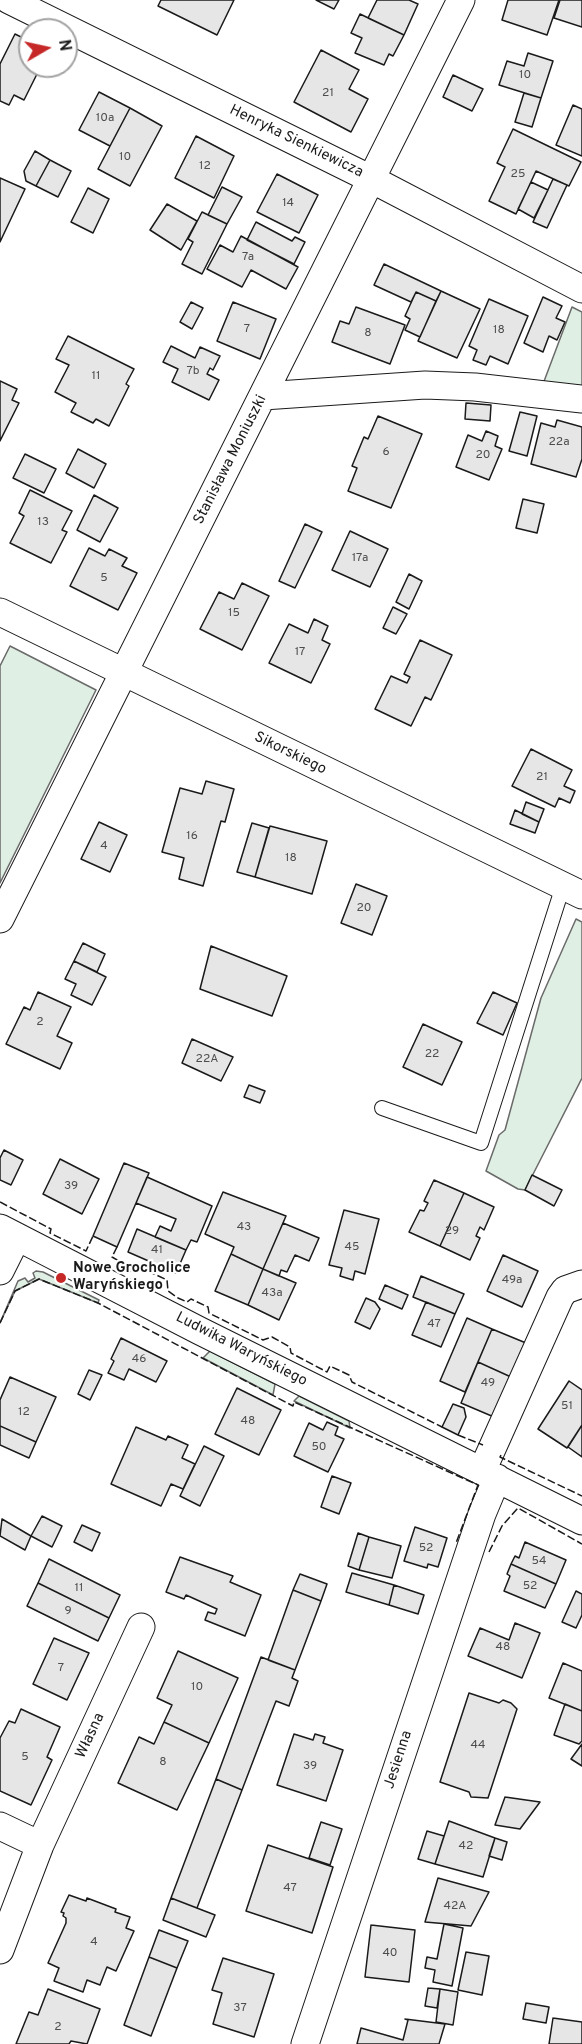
<!DOCTYPE html>
<meta charset="utf-8">
<style>
body{margin:0}
#map{position:relative;width:582px;height:2044px;overflow:hidden;background:#fff;font-family:Overpass,sans-serif}
canvas{display:block}
.north{position:absolute;left:18px;top:18px;width:60px;height:60px;box-sizing:border-box;background:#fff;border:2px solid #a3a3a3;border-radius:50%;rotate:81deg;font-size:16px;font-weight:700;line-height:24px;text-align:center;color:#1a1a1a}
.north::after{content:'';display:block;margin:auto;width:21px;height:27px;background:#c62828;clip-path:polygon(50% 0,100% 100%,50% 72%,0 100%)}
</style>
<div id="map">
<canvas width="582" height="2044"></canvas>
<div class="north">N</div>
</div>
<script>
const ctx = document.querySelector('canvas').getContext('2d');
ctx.lineJoin = 'round';
function fill(path, color) { ctx.fillStyle = color; ctx.fill(path, 'evenodd'); }
const toPath = rows => new Path2D(rows.map(r => 'M' + r).join(''));
function strokePath(path, color, width, dash) { ctx.strokeStyle = color; ctx.lineWidth = width; ctx.lineCap = dash ? 'butt' : 'round'; ctx.setLineDash(dash || []); ctx.stroke(path); }
function write(font, color, halo, rows, align = 'center') {
  ctx.font = font + ' Overpass,sans-serif'; ctx.lineWidth = 4.5; ctx.setLineDash([]); ctx.textBaseline = 'middle'; ctx.strokeStyle = halo; ctx.fillStyle = color; for (const [text, x, y, turn = 0] of rows) {
    ctx.save(); ctx.translate(x, y); ctx.rotate((+turn || 0) * Math.PI / 180); ctx.textAlign = isNaN(turn) ? turn : align; if (halo) ctx.strokeText(text, 0, 0); ctx.fillText(text, 0, 0); ctx.restore();
  }
}
const green = toPath([
 [572,307,582,312,582,389,543,384,572,307],
 [10,646,96,690,0,883,0,666,10,646],
 [576,919,582,922,582,1078,525,1190,518,1189,486,1171,499,1135,505,1130,541,998,576,919],
 [36,1271,43,1272,99,1300,98,1303,39,1279,15,1291,0,1323,18,1281,25,1278,28,1282,35,1278,33,1273,36,1271],
 [210,1351,275,1384,273,1395,203,1358,210,1351],
 [299,1396,349,1421,350,1428,294,1401,299,1396]
]);
fill(green, '#e0efe3');
strokePath(green, '#6a6a6a', 1.5);
const building = toPath([
 [161,0,234,0,217,35,158,6,161,0],
 [316,0,339,0,334,9,316,0],
 [377,0,409,0,418,4,404,35,368,18,377,0],
 [508,0,559,0,547,35,502,20,508,0],
 [560,0,582,0,582,27,554,18,560,0],
 [360,14,404,35,393,56,389,54,384,65,355,53,362,38,351,33,360,14],
 [15,34,25,39,27,34,30,36,30,66,41,66,24,100,14,95,9,105,0,101,0,64,15,34],
 [321,50,359,70,349,89,368,99,351,132,294,102,321,50],
 [528,53,553,61,541,98,499,85,507,61,524,66,528,53],
 [453,75,483,89,472,111,443,97,453,75],
 [99,92,130,108,110,146,79,130,99,92],
 [524,93,541,98,532,127,515,122,524,93],
 [573,105,582,109,582,156,556,145,573,105],
 [130,108,162,126,130,186,98,169,130,108],
 [513,129,581,162,569,186,536,171,516,214,489,201,505,167,497,163,513,129],
 [196,136,234,156,214,198,175,178,196,136],
 [35,151,50,160,36,186,26,181,24,171,35,151],
 [50,160,71,171,58,197,36,186,50,160],
 [277,174,318,195,299,233,257,212,277,174],
 [0,178,25,189,0,242,0,178],
 [553,179,567,185,547,228,533,222,553,179],
 [531,182,548,190,534,218,518,209,531,182],
 [222,187,242,197,227,224,208,215,222,187],
 [88,188,109,199,93,233,71,222,88,188],
 [167,204,197,221,181,250,150,230,167,204],
 [202,212,227,224,202,274,182,264,193,242,188,239,202,212],
 [256,222,292,241,295,237,305,242,294,264,247,240,256,222],
 [241,236,298,267,286,289,251,270,242,287,207,269,220,245,233,252,241,236],
 [384,264,441,291,436,301,416,292,411,302,374,285,384,264],
 [441,291,480,309,457,358,418,341,441,291],
 [416,292,436,301,420,337,405,330,410,319,405,316,416,292],
 [543,297,562,306,556,318,565,322,557,340,549,336,543,352,524,343,543,297],
 [489,299,528,316,508,364,490,356,486,365,473,360,477,350,469,346,489,299],
 [191,302,203,308,192,329,180,322,191,302],
 [233,302,276,319,260,359,217,341,233,302],
 [356,307,405,325,390,364,332,342,340,321,349,324,356,307],
 [68,336,134,369,126,384,129,386,109,426,96,419,93,423,71,412,76,403,55,392,69,365,56,359,68,336],
 [171,346,195,358,200,347,220,356,213,370,210,368,207,374,219,380,209,400,172,382,178,369,163,362,171,346],
 [0,381,17,389,12,400,19,403,0,441,0,381],
 [466,403,491,405,490,421,465,419,466,403],
 [520,412,537,416,527,456,509,451,520,412],
 [378,416,422,434,391,508,348,491,357,468,352,466,364,437,368,439,378,416],
 [557,420,582,427,582,459,576,477,531,464,541,423,555,427,557,420],
 [486,431,498,436,495,446,502,449,489,480,456,467,468,435,482,441,486,431],
 [78,449,106,464,94,488,66,473,78,449],
 [25,454,56,469,44,493,13,478,25,454],
 [30,490,72,511,62,530,67,532,51,563,10,543,24,516,19,513,30,490],
 [94,495,118,508,100,542,77,530,94,495],
 [523,499,544,504,537,533,516,528,523,499],
 [305,524,322,532,295,588,279,581,305,524],
 [350,531,388,549,370,587,332,570,350,531],
 [89,548,105,556,109,549,127,558,122,566,137,573,118,610,70,586,89,548],
 [409,574,422,581,409,609,396,602,409,574],
 [242,583,269,596,242,650,200,629,219,592,234,599,242,583],
 [393,607,407,614,396,634,383,628,393,607],
 [314,619,328,626,322,640,330,644,311,683,269,663,289,624,308,633,314,619],
 [420,640,452,655,431,700,425,697,411,726,375,709,391,676,407,683,410,677,404,674,420,640],
 [531,749,572,770,564,786,575,791,570,803,559,798,555,807,512,786,531,749],
 [206,781,234,789,225,822,221,821,203,886,179,879,184,858,162,852,180,788,202,794,206,781],
 [526,802,544,809,539,822,522,814,526,802],
 [515,810,539,822,535,833,510,824,515,810],
 [99,822,127,835,110,872,81,859,99,822],
 [252,823,269,828,255,877,237,872,252,823],
 [270,826,327,841,312,894,255,877,270,826],
 [356,884,387,896,372,935,341,923,356,884],
 [83,943,105,954,97,972,74,961,83,943],
 [211,946,287,976,272,1016,200,989,211,946],
 [74,961,106,977,92,1005,71,995,76,984,65,979,74,961],
 [38,992,71,1007,57,1036,72,1043,60,1069,6,1044,24,1007,30,1010,38,992],
 [493,992,517,1003,503,1035,477,1023,493,992],
 [423,1024,462,1042,442,1085,403,1067,423,1024],
 [192,1039,233,1057,221,1081,182,1063,192,1039],
 [249,1085,265,1091,260,1103,244,1097,249,1085],
 [4,1150,23,1160,11,1185,0,1180,0,1158,4,1150],
 [60,1159,99,1179,82,1214,43,1194,60,1159],
 [124,1163,149,1173,117,1247,93,1236,124,1163],
 [532,1175,562,1190,554,1206,525,1190,532,1175],
 [147,1177,212,1206,197,1242,191,1240,186,1250,155,1237,160,1226,171,1231,176,1219,136,1203,147,1177],
 [434,1180,464,1193,440,1246,409,1232,420,1210,424,1211,428,1203,424,1201,434,1180],
 [223,1192,286,1216,263,1269,231,1254,234,1247,205,1234,223,1192],
 [464,1193,494,1207,484,1230,480,1227,476,1236,480,1238,470,1260,440,1246,464,1193],
 [344,1210,379,1219,365,1274,355,1271,353,1280,340,1276,342,1268,329,1265,344,1210],
 [283,1223,319,1238,309,1261,295,1255,287,1272,281,1270,279,1276,263,1269,283,1223],
 [137,1229,186,1250,176,1273,128,1252,137,1229],
 [231,1254,263,1269,248,1305,215,1291,231,1254],
 [503,1255,538,1271,522,1307,487,1291,503,1255],
 [263,1269,296,1283,279,1320,248,1305,263,1269],
 [421,1276,464,1294,455,1314,413,1297,421,1276],
 [385,1285,408,1295,402,1309,379,1299,385,1285],
 [366,1298,375,1302,380,1309,370,1329,355,1322,366,1298],
 [426,1302,455,1314,441,1347,412,1335,426,1302],
 [467,1318,492,1329,465,1392,440,1381,467,1318],
 [492,1329,526,1343,511,1377,478,1362,492,1329],
 [121,1338,167,1361,156,1382,129,1369,124,1380,108,1373,114,1361,111,1359,121,1338],
 [478,1362,511,1377,494,1417,461,1403,478,1362],
 [89,1370,102,1375,90,1400,78,1394,89,1370],
 [10,1377,56,1397,36,1442,0,1426,0,1400,10,1377],
 [569,1381,582,1390,582,1425,567,1448,538,1429,569,1381],
 [237,1388,281,1410,259,1455,215,1434,237,1388],
 [453,1404,464,1408,466,1417,458,1435,442,1427,453,1404],
 [327,1422,338,1427,335,1435,344,1439,328,1472,294,1456,309,1423,323,1430,327,1422],
 [582,1425,582,1457,568,1447,582,1425],
 [0,1426,36,1442,29,1458,0,1445,0,1426],
 [136,1427,166,1440,168,1436,188,1445,182,1458,195,1464,183,1489,171,1484,161,1506,111,1484,136,1427],
 [204,1446,224,1456,200,1506,180,1496,204,1446],
 [332,1476,351,1483,339,1514,321,1507,332,1476],
 [42,1516,62,1526,52,1547,31,1536,42,1516],
 [2,1519,31,1536,25,1550,0,1536,2,1519],
 [82,1525,100,1533,92,1551,74,1542,82,1525],
 [415,1527,447,1538,438,1567,428,1564,427,1568,404,1561,415,1527],
 [358,1533,369,1537,359,1570,348,1566,358,1533],
 [369,1537,401,1546,392,1578,359,1570,369,1537],
 [525,1542,566,1560,556,1584,511,1564,515,1556,519,1558,525,1542],
 [180,1557,233,1576,230,1582,261,1595,245,1636,205,1620,208,1612,215,1614,217,1609,186,1595,184,1599,166,1592,180,1557],
 [49,1559,120,1595,109,1618,38,1583,49,1559],
 [511,1564,556,1584,545,1608,504,1591,510,1576,507,1574,511,1564],
 [352,1573,394,1585,389,1605,346,1592,352,1573],
 [300,1574,327,1584,321,1601,293,1590,300,1574],
 [38,1583,109,1618,98,1641,27,1606,38,1583],
 [394,1585,424,1595,418,1614,389,1605,394,1585],
 [293,1590,321,1601,295,1670,268,1660,293,1590],
 [576,1591,582,1594,582,1615,576,1628,562,1622,576,1591],
 [515,1623,540,1633,522,1678,468,1656,480,1628,509,1640,515,1623],
 [54,1638,89,1653,67,1700,33,1684,54,1638],
 [178,1651,238,1678,209,1743,164,1722,172,1705,157,1698,178,1651],
 [261,1657,295,1670,292,1678,298,1681,289,1706,276,1701,242,1790,216,1779,261,1657],
 [563,1663,582,1671,582,1711,549,1698,563,1663],
 [469,1693,499,1703,503,1700,511,1703,517,1709,488,1798,471,1797,469,1792,440,1782,469,1693],
 [565,1704,582,1711,582,1741,579,1744,554,1735,565,1704],
 [21,1709,60,1727,47,1757,52,1760,31,1805,0,1791,0,1738,9,1721,15,1723,21,1709],
 [164,1722,209,1743,177,1810,118,1783,139,1737,154,1744,164,1722],
 [294,1734,313,1740,315,1734,325,1737,323,1743,343,1750,326,1801,277,1785,294,1734],
 [582,1744,582,1766,571,1759,582,1744],
 [216,1779,242,1790,197,1908,171,1898,216,1779],
 [505,1797,540,1802,520,1829,495,1825,505,1797],
 [449,1821,495,1838,483,1877,435,1864,449,1821],
 [321,1822,342,1829,330,1865,309,1858,321,1822],
 [427,1831,444,1836,435,1864,418,1859,427,1831],
 [495,1838,507,1842,502,1860,489,1856,495,1838],
 [268,1845,333,1867,312,1933,246,1911,268,1845],
 [438,1878,489,1892,471,1926,425,1922,438,1878],
 [69,1895,86,1901,87,1898,116,1909,115,1912,130,1917,126,1928,134,1931,116,1971,107,1967,100,1985,87,1980,83,1992,54,1981,59,1968,48,1963,66,1923,66,1918,63,1916,64,1913,61,1912,69,1895],
 [171,1898,215,1915,206,1937,163,1920,171,1898],
 [444,1924,463,1928,452,1986,433,1982,435,1970,425,1968,427,1957,437,1959,444,1924],
 [371,1925,415,1930,409,1982,365,1977,371,1925],
 [159,1930,188,1941,177,1968,149,1957,159,1930],
 [466,1952,489,1956,482,1995,458,1990,466,1952],
 [149,1957,177,1968,151,2036,124,2025,149,1957],
 [223,1958,274,1974,254,2037,213,2024,222,1993,212,1990,223,1958],
 [428,1988,440,1989,437,2008,425,2006,428,1988],
 [48,1989,100,2009,87,2044,71,2041,69,2044,16,2044,29,2012,38,2015,48,1989],
 [440,1989,458,1992,453,2025,436,2022,440,1989],
 [526,2003,549,2007,546,2023,523,2019,526,2003],
 [553,2018,582,2022,582,2044,549,2044,553,2018],
 [405,2019,445,2024,439,2044,357,2044,361,2028,403,2040,408,2020,405,2019]
]);
fill(building, '#e6e6e6');
strokePath(building, '#1a1a1a', 1.5);
const lane = toPath([
 [382,1108,481,1143,563,886]
]);
const street = toPath([
 [9,0,373,180,582,289],
 [263,396,425,385,475,387,582,399],
 [0,612,582,895],
 [0,919,461,0],
 [0,1228,200,1331,582,1521],
 [0,1271,17,1237],
 [482,1471,560,1297,565,1290,582,1284],
 [0,1826,40,1845],
 [0,1950,40,1845,141,1627],
 [305,2044,482,1514,497,1478]
]);
strokePath(lane, '#1a1a1a', 16);
strokePath(street, '#1a1a1a', 29);
strokePath(lane, '#fff', 14);
strokePath(street, '#fff', 27);
strokePath(toPath([
 [0,1202,51,1229,50,1233,86,1251,93,1236],
 [117,1247,112,1257,124,1264,129,1272,139,1267,167,1280,168,1291,178,1298,187,1302,191,1299,208,1307,209,1313,263,1340,272,1337,290,1347,291,1353,327,1372,330,1366,349,1375,352,1382,442,1427],
 [0,1323,15,1291,39,1279,98,1303,293,1406,294,1402,478,1485,456,1543],
 [458,1435,483,1445],
 [501,1455,500,1457,582,1496],
 [489,1552,502,1526,518,1508,582,1544]
]), '#1a1a1a', 1.5, [8, 3]);
for (const [x, y, r, color] of [
 [61,1278,6,"#c62828"]
]) { const dot = new Path2D(); dot.arc(x, y, r, 0, 2 * Math.PI); ctx.fillStyle = color; ctx.fill(dot); strokePath(dot, '#fff', 2); }
write('12px', '#4d4d4d', null, [
 ["10",525,76],
 ["21",328,94],
 ["10a",105,119],
 ["10",125,158],
 ["12",205,167],
 ["25",518,175],
 ["14",288,204],
 ["7a",248,258],
 ["7",247,330],
 ["18",499,331],
 ["8",368,334],
 ["7b",193,372],
 ["11",96,377],
 ["22a",559,443],
 ["6",386,453],
 ["20",483,456],
 ["13",43,523],
 ["17a",360,559],
 ["5",104,579],
 ["15",234,614],
 ["17",300,653],
 ["21",542,778],
 ["16",192,837],
 ["4",104,847],
 ["18",291,859],
 ["20",364,909],
 ["2",40,1023],
 ["22",432,1055],
 ["22A",207,1060],
 ["39",71,1187],
 ["43",244,1228],
 ["29",452,1232],
 ["45",352,1248],
 ["41",157,1251],
 ["49a",512,1281],
 ["43a",272,1294],
 ["47",434,1325],
 ["46",139,1360],
 ["49",488,1384],
 ["51",567,1407],
 ["12",24,1413],
 ["48",248,1422],
 ["50",319,1448],
 ["52",426,1549],
 ["54",539,1562],
 ["52",530,1587],
 ["11",79,1589],
 ["9",68,1612],
 ["48",503,1648],
 ["7",61,1669],
 ["10",197,1688],
 ["44",478,1746],
 ["5",25,1758],
 ["8",163,1763],
 ["39",310,1767],
 ["42",466,1847],
 ["47",290,1889],
 ["42A",455,1907],
 ["4",94,1943],
 ["40",390,1954],
 ["37",240,2009],
 ["2",58,2028]
]);
write('15px', '#1a1a1a', '#fff', [
 ["Henryka Sienkiewicza",296,142,26],
 ["Stanisława Moniuszki",231,460,-63],
 ["Sikorskiego",290,754,26],
 ["Ludwika Waryńskiego",241,1350,27],
 ["Własna",91,1736,-65],
 ["Jesienna",399,1760,-72]
]);
write('bold 15px', '#1a1a1a', '#fff', [
 ["Nowe Grocholice",73,1269],
 ["Waryńskiego",73,1286]
], 'left');
</script>
